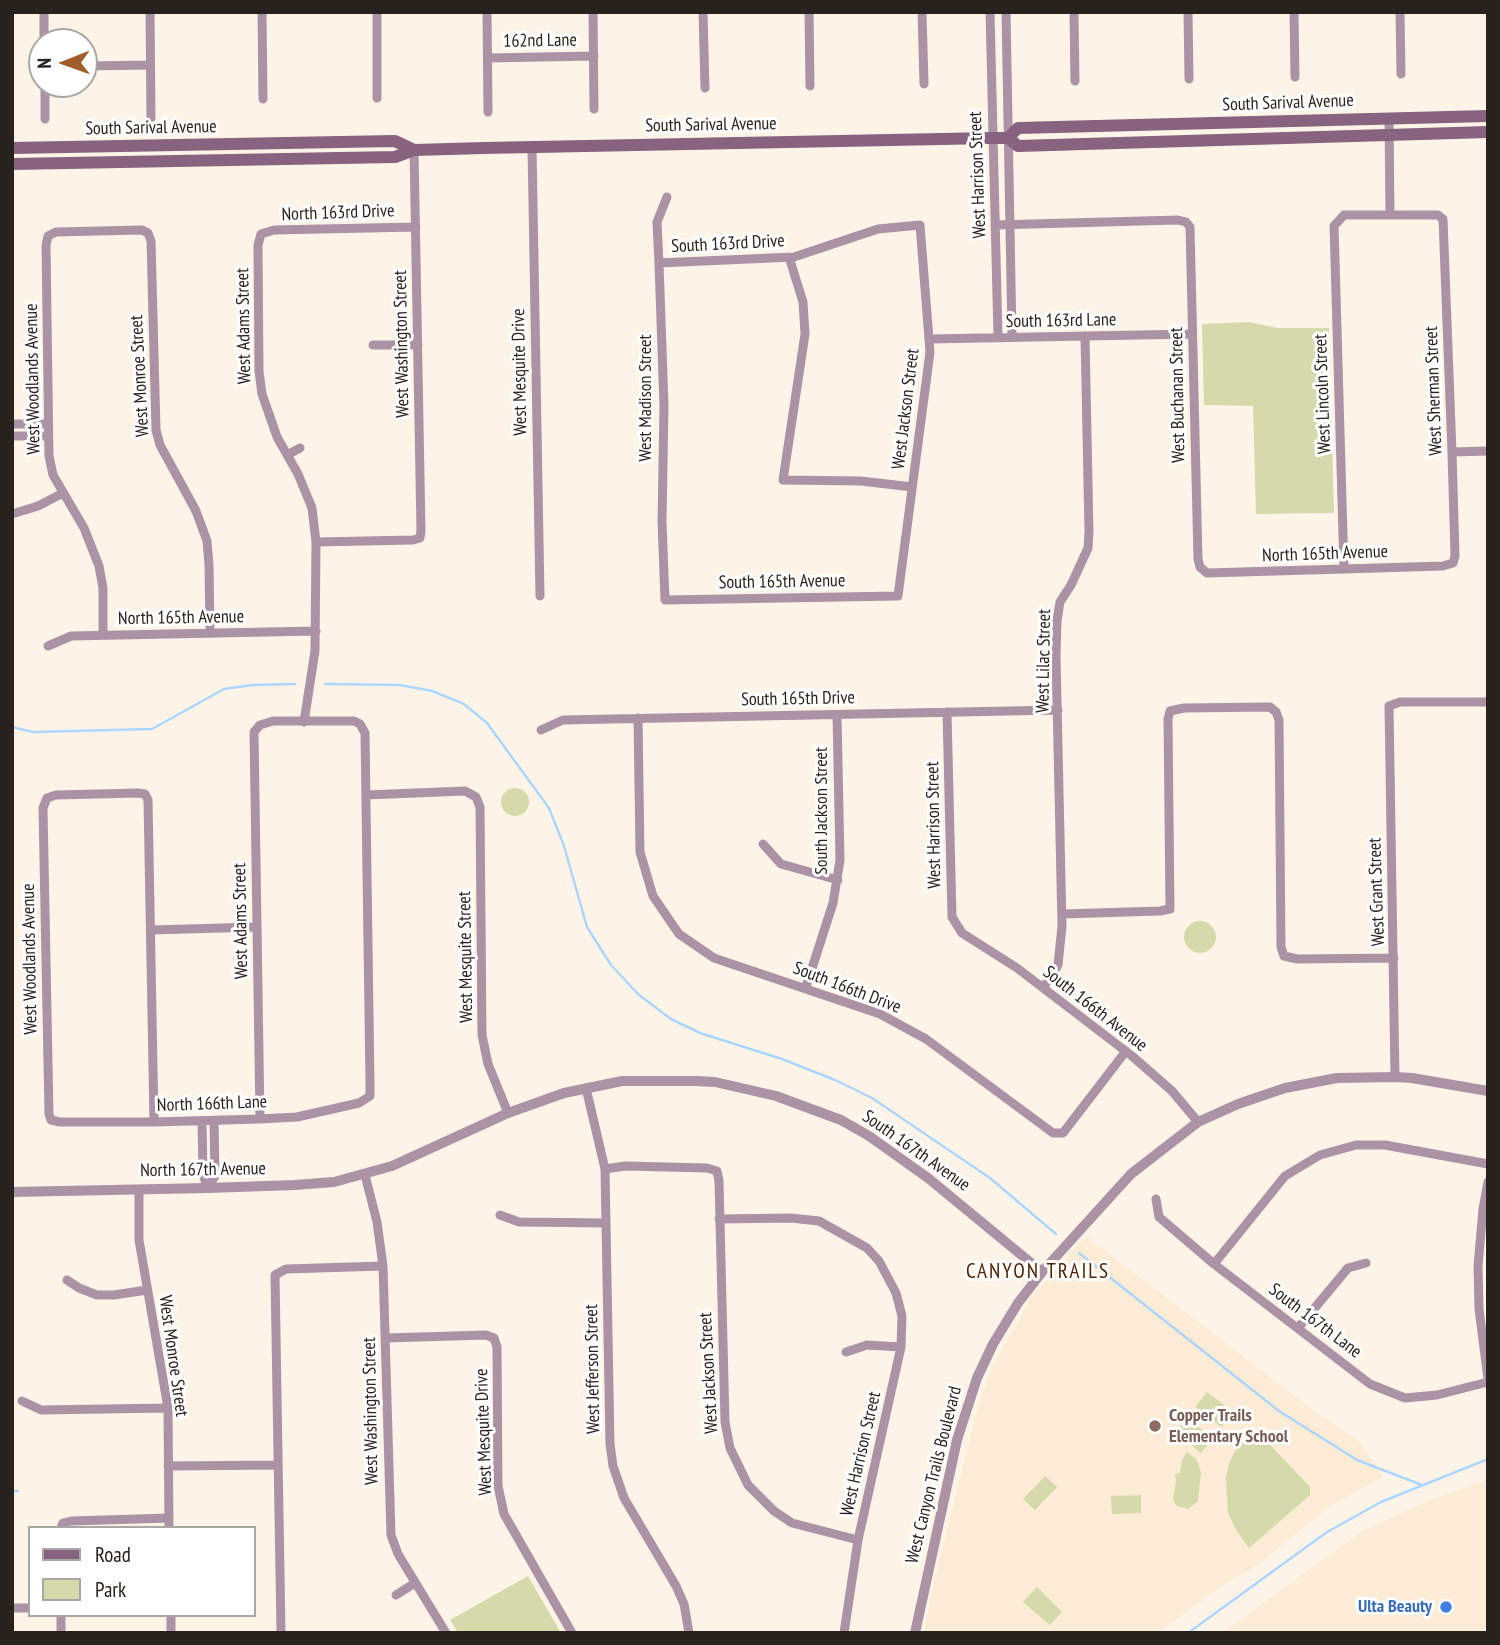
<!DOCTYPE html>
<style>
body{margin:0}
#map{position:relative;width:1500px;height:1645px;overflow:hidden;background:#fdf4e7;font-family:"PT Sans Narrow",sans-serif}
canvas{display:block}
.frame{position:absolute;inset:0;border:14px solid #27221d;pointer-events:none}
.legend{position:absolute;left:28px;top:1526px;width:228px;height:91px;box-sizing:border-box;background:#fff;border:2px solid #a9a7a5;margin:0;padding:9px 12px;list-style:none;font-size:21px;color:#27221d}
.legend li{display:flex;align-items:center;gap:14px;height:35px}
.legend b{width:35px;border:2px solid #a9a7a5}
.north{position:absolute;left:28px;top:28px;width:70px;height:70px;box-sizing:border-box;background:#fff;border:2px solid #a9a7a5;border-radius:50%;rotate:269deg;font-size:19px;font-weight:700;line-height:28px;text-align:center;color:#27221d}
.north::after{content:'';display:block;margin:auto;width:24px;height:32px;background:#a05e2c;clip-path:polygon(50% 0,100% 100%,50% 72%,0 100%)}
</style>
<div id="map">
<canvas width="1500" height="1645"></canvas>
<div class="frame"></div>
<ul class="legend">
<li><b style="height:9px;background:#87637f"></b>Road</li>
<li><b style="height:19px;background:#d5daab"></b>Park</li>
</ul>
<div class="north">N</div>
</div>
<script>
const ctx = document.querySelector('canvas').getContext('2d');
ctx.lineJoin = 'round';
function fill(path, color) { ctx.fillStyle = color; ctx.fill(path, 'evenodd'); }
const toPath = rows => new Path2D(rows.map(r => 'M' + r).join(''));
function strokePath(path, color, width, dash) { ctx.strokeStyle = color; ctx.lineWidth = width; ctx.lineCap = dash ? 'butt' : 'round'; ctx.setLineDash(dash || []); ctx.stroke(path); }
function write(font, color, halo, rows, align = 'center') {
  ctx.font = font + ' "PT Sans Narrow",sans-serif'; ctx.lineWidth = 6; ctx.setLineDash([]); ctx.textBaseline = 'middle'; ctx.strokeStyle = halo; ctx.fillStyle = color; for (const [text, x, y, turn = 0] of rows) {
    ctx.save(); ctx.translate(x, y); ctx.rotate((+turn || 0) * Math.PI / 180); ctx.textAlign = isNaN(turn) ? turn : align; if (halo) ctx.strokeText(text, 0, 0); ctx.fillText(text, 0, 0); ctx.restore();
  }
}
fill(toPath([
 [1086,1236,1314,1411,1360,1442,1383,1477,1330,1506,1260,1563,1224,1585,1157,1633,924,1633,935,1578,979,1402,993,1366,1032,1296],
 [1488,1479,1488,1633,1222,1633,1361,1532,1421,1504]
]), '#fcebd5');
fill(toPath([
 [1249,322,1278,328,1329,328,1334,513,1256,514,1253,406,1204,405,1202,324],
 '501 802a14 14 0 1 1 28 0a14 14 0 1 1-28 0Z',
 '1184 937a16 16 0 1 1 32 0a16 16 0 1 1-32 0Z',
 [1207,1392,1233,1412,1221,1427,1195,1407],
 [1187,1418,1213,1438,1201,1453,1176,1433],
 [1255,1429,1310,1487,1310,1495,1249,1548,1236,1530,1228,1513,1226,1478,1229,1463,1238,1446],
 [1187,1452,1197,1460,1201,1473,1198,1501,1188,1509,1177,1506,1173,1500,1176,1481,1175,1474,1180,1473,1182,1460],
 [1045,1476,1057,1487,1035,1510,1023,1499],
 [1141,1495,1141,1513,1112,1514,1111,1496],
 [528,1576,561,1633,458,1633,450,1620],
 [1037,1587,1062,1612,1050,1625,1023,1602]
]), '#d5daab');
strokePath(toPath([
 [325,684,400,685,432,691,464,704,487,723,549,808,564,846,587,927,611,965,639,995,671,1019,700,1033,782,1059,835,1080,872,1098,990,1178,1056,1234],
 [12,727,33,732,152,729,224,689,253,685,295,684],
 [1079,1253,1279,1411,1357,1460,1422,1485],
 [12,1491,18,1491],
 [1188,1633,1327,1532,1381,1502,1488,1459]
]), '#acd6fd', 2.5);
strokePath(toPath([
 [44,12,44,42],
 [150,12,151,118],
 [262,12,263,99],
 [377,12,377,98],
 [487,12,488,112],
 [593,12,594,109],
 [703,12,705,88],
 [809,12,810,86],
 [922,12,924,84],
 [990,12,998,337],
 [1006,12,1012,337],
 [1074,12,1075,81],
 [1188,12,1189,79],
 [1294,12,1295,77],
 [1400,12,1401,74],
 [488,58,594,56],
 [84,66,150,65],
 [45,84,45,119],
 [1389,118,1390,215],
 [532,147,540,596],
 [995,225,1178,220,1186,222,1190,227,1198,559,1200,567,1207,573,1344,569,1443,566,1453,563,1455,556,1452,452,1443,219,1438,215,1344,215,1334,226,1344,569],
 [789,257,803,302,805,334,783,480,861,481,912,487],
 [659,263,794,257,878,229,920,225,930,352,898,596,665,600,662,522,664,406,659,263,657,222,667,197],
 [930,339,1192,334],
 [373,345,418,345],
 [12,424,48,424],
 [12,436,48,436],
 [1452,452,1488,451],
 [287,455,300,448],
 [12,514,38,506,63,493],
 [316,542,413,540,420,538,421,531,414,150],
 [103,635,103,588,99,566,84,528,53,475,49,456,46,245,48,236,56,232,142,230,148,233,151,241,156,430,160,445,196,511,207,541,209,565,210,633],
 [48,646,71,636,316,631],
 [947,712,952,917,962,933,1017,968,1132,1056,1172,1091,1198,1122],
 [638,718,640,852,653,896,679,934,714,958,880,1014,926,1039,1053,1133,1063,1133,1126,1051],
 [304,722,315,651,316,542,312,508,298,474,277,437,262,394,259,371,258,245,261,234,274,230,416,227],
 [541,730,563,720,1058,710],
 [366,795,465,791,476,797,480,807,482,1035,488,1064,508,1113],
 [763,844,781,864,838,880],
 [1062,914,1160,911,1170,909,1168,719,1170,711,1184,708,1270,707,1276,712,1279,720,1281,947,1284,956,1297,959,1394,958],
 [151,930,257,927],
 [806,987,833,903,840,860,837,715],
 [1043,988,1058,965,1062,926,1056,656,1057,621,1060,602,1071,585,1088,548,1089,532,1085,336],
 [1395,1077,1389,706,1400,702,1488,702],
 [586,1088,605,1169,610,1444,613,1466,624,1498,676,1586,684,1604,689,1633],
 [202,1121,203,1175,208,1188],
 [154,1122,148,800,145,794,138,793,56,795,47,798,43,808,49,1114,51,1120,60,1122,154,1122,260,1119,297,1117,359,1103,370,1096,370,1084,365,733,360,724,354,721,273,721,260,725,254,732,260,1119],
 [605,1169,625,1166,707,1168,717,1171,719,1181,725,1422,730,1448,748,1485,774,1511,792,1523,858,1540],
 [365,1175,377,1222,383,1266,391,1535,398,1554,446,1633],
 [1488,1182,1483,1209,1478,1266,1479,1309,1488,1379],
 [208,1188,215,1176,214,1121],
 [139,1190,139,1240,168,1408,169,1528],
 [1156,1199,1159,1217,1214,1264,1370,1384,1405,1398,1437,1395,1488,1382],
 [500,1215,519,1222,606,1223],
 [719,1219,791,1218,819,1221,867,1248,879,1261,896,1293,902,1316,901,1347,858,1540,844,1633],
 [1214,1264,1285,1176,1320,1155,1356,1145,1385,1145,1488,1164],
 [67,1280,79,1288,97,1295,114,1295,147,1290],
 [1298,1328,1348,1268,1366,1263],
 [386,1338,486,1335,494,1338,497,1347,498,1486,504,1514,572,1633],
 [846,1352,867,1345,901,1347],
 [22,1401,41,1410,168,1408],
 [168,1466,278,1465],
 [61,1528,63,1523,71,1521,169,1518],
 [396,1595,415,1583],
 [12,1608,30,1608],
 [61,1615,61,1633],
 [171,1615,171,1633],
 [281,1633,275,1275,286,1269,383,1266]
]), '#ab92a5', 9);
strokePath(toPath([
 [12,1192,208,1188,295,1185,334,1182,392,1166,508,1113,564,1093,622,1081,696,1081,715,1082,776,1096,841,1120,869,1136,928,1178,1042,1272],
 [915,1633,957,1440,977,1378,993,1344,1018,1303,1042,1272,1131,1174,1198,1122,1238,1104,1285,1088,1337,1078,1395,1077,1412,1078,1488,1091]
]), '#ab92a5', 10);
strokePath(toPath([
 [1008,138,1018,128,1488,116],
 [12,148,395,141,414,150],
 [12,164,395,157,414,150,484,148,992,138,1008,138,1018,146,1488,132]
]), '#87637f', 12);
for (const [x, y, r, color] of [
 [1155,1426,7,"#8d6e63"],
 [1446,1607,7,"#3f7fe0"]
]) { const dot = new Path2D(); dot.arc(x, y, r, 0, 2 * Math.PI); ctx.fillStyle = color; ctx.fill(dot); strokePath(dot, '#fff', 2.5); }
write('18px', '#27221d', '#fff', [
 ["162nd Lane",540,41,-1],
 ["South Sarival Avenue",1288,103,-2],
 ["South Sarival Avenue",711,125,-1],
 ["South Sarival Avenue",151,128,-1],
 ["West Harrison Street",978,175,-92],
 ["North 163rd Drive",338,213,-2],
 ["South 163rd Drive",728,244,-3],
 ["South 163rd Lane",1061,321,-1],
 ["West Adams Street",244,326,-91],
 ["West Washington Street",402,344,-91],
 ["West Mesquite Drive",520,372,-91],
 ["West Monroe Street",140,376,-93],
 ["West Woodlands Avenue",33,379,-91],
 ["West Sherman Street",1434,391,-92],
 ["West Lincoln Street",1323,394,-92],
 ["West Buchanan Street",1178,395,-91],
 ["West Madison Street",646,398,-90],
 ["West Jackson Street",906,409,-83],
 ["North 165th Avenue",1325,554,-2],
 ["South 165th Avenue",782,582,-1],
 ["North 165th Avenue",181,618,-1],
 ["West Lilac Street",1044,661,-89],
 ["South 165th Drive",798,699,-1],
 ["South Jackson Street",822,811,-90],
 ["West Harrison Street",934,825,-91],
 ["West Grant Street",1377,892,-92],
 ["West Adams Street",241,921,-91],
 ["West Mesquite Street",466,957,-91],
 ["West Woodlands Avenue",30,959,-91],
 ["South 166th Drive",847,988,21],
 ["South 166th Avenue",1095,1009,38],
 ["North 166th Lane",212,1104,-2],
 ["South 167th Avenue",916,1151,35],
 ["North 167th Avenue",203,1170,-1],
 ["South 167th Lane",1315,1321,37],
 ["West Monroe Street",173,1356,82],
 ["West Jefferson Street",593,1369,-91],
 ["West Jackson Street",709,1373,-93],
 ["West Washington Street",371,1411,-91],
 ["West Mesquite Drive",484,1432,-92],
 ["West Harrison Street",861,1454,-77],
 ["West Canyon Trails Boulevard",934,1475,-76]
]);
write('bold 18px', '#785e54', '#fff', [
 ["Copper Trails",1169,1416],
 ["Elementary School",1169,1437]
], 'left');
write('bold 18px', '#366cbe', '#fff', [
 ["Ulta Beauty",1432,1607]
], 'right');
ctx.letterSpacing = '2px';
write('21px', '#502500', '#fff', [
 ["CANYON TRAILS",1038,1272]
]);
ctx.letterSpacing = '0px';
</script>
